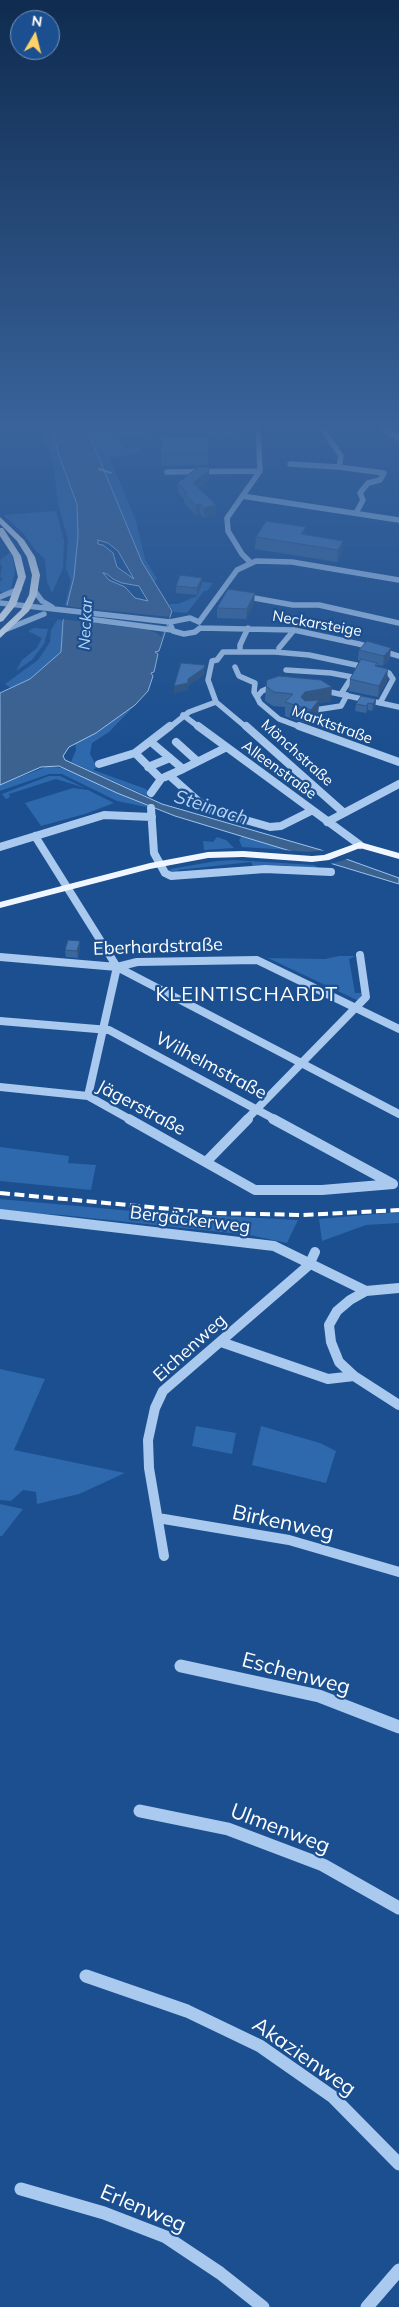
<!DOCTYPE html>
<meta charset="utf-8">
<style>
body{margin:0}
#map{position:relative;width:399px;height:2307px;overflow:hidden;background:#1b4f8f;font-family:Mulish,sans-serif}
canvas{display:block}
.north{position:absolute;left:10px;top:10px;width:50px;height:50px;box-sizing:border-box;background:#1b4f8f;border:1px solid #7695bc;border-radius:50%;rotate:8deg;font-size:14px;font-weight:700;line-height:20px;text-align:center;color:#fff}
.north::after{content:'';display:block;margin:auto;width:18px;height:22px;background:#ffd166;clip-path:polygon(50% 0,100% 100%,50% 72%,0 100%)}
</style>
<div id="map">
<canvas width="399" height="2307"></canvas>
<div class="north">N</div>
</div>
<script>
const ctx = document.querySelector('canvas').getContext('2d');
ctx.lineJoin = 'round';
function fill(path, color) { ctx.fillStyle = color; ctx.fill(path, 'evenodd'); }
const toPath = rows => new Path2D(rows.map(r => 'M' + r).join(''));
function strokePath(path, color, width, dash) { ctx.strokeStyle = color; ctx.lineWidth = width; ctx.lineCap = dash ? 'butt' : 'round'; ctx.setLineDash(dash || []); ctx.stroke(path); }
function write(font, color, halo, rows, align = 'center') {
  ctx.font = font + ' Mulish,sans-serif'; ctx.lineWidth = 4.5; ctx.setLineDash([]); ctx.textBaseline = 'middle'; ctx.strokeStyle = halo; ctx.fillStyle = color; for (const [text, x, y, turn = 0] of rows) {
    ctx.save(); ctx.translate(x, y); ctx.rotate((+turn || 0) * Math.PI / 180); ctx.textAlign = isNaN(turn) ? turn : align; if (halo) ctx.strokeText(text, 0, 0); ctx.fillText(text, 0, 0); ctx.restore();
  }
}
fill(toPath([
 [42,427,52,427,59,457,77,504,78,536,74,577,67,605,65,605,71,580,66,569,68,540,58,504,54,470],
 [86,427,238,427,238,438,216,439,206,434,205,429,159,429,152,434,124,435,118,438,123,448,138,448,142,452,110,459,136,521,145,559,157,579,154,583,142,562,115,501],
 [56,511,64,540,63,568,52,593,47,582,45,559,35,550,24,534,3,515],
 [9,553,12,553,15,571,11,590,5,594,0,591,0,582,3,578,0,577,2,567,0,563,1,559],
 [196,581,213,583,207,591,204,591,187,613,174,612,169,604,178,604,197,596,202,584,195,583],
 [58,619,63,621,61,652,30,679,11,688,5,684,38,660,50,642,51,630],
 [34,628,48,629,44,644,32,660,16,671,22,660,37,648,42,638,28,631],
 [135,705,109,732,92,743,90,754,97,767,93,770,146,789,149,793,147,796,71,762,76,750,75,742,96,733],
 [48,766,68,769,147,805,146,807,117,801,62,774,49,774,0,791,0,785],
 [49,776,60,776,85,788,56,779,9,794,10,797,6,799,2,794],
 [73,788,88,790,114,803,85,814,41,826,25,803],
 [242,836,289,850,242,847,239,840],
 [217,837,226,840,234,848,204,850,203,841,213,842],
 [235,860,314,865,320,869,280,865,253,866,251,862,178,870,178,873,171,873,170,869,217,861],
 [339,956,356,956,349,959,355,993,362,993,359,1001,268,958,325,959],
 [0,1147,69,1156,68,1163,96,1165,91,1190,0,1181],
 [0,1199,143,1212,298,1220,287,1243,249,1235,62,1215,0,1211],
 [399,1212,399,1223,366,1225,322,1241,319,1219],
 [0,1369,45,1379,14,1450,125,1473,79,1494,37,1504,36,1492,23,1490,11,1501,0,1500],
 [196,1426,236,1433,232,1454,192,1446],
 [261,1426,320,1443,336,1451,326,1483,252,1465],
 [0,1504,23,1509,2,1536,0,1536]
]), '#2e69ad');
const water = toPath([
 [52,427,86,427,142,562,172,611,159,651,155,652,158,654,154,672,151,673,153,676,148,691,135,705,96,733,69,747,63,756,65,760,162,804,321,850,399,878,399,884,175,816,117,793,59,766,41,767,0,785,0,693,30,679,61,652,63,621,74,577,78,536,77,504,59,456,52,427],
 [98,540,108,543,118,551,134,579,117,567,113,553,103,545,98,544,98,540],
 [103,573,107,574,113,579,122,583,139,586,148,601,135,598,125,587,109,580,103,573]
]);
fill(water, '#3c6290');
strokePath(water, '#9cc4f0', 1);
fill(toPath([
 [65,605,72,607,170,617,161,637,157,633,149,630,61,619],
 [284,850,308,852,327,850,351,858,327,865]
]), '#1b4f8f');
strokePath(toPath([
 [99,469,111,473]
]), '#9cc4f0', 2);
strokePath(toPath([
 [321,427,341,456,339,467],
 [380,427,399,438],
 [290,464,339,467,384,473,380,480,368,483,360,493,363,500,356,513],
 [167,472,260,471],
 [242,496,399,520],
 [250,562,242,554,228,531,227,518,260,471,258,427],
 [34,590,42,601,52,607],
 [243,596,293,605,319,605,399,623],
 [0,597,19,589],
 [0,603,170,622,190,618,199,622],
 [88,619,172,630],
 [199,622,237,570,256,561,292,562,399,580],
 [171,626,173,631,184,634,195,632,200,628],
 [200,628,294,630,359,644,399,656],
 [7,629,44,614],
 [279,648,294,630],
 [240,652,240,645,248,628],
 [235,667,239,676,255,683,254,692,257,697],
 [286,670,331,673,352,677,341,694],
 [276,685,262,691,257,697,260,703,279,719,303,728],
 [321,690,399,707],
 [216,702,247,728],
 [308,711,341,706,347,695],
 [183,715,200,728],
 [169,728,189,712,216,702,208,680,212,661,217,660,223,652,275,652,309,655,384,671,389,673,393,679,380,703]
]), '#a9c9ee', 5.5);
strokePath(toPath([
 [198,726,360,845],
 [246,726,343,812],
 [299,726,399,762],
 [151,742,183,769,165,777],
 [176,742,197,761],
 [99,764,135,753],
 [148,767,170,758],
 [183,769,225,748],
 [170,776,207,809,270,827,281,826,311,811],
 [151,793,161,779,135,753,170,726],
 [151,808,154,853,165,873,171,876,265,869,331,872],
 [327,822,399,784],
 [35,836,117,967,399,1114],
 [0,847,104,815,152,817],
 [0,957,117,967,137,962,257,960,399,1029],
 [0,1021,109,1030,276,1120],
 [0,1087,88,1096,131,1120],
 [88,1096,117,967],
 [246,1120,366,997,360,955]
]), '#a9c9ee', 8);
strokePath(toPath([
 [129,1119,255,1190,322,1190,393,1184],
 [273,1119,393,1184],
 [206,1162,248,1119],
 [0,1214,274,1246,366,1291],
 [399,1288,366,1291,350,1300,337,1311,329,1325,331,1342,339,1362,354,1376,399,1405],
 [221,1342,328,1379,354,1376],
 [158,1518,289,1540,399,1572],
 [164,1556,149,1468,148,1440,155,1408,163,1391,309,1265,315,1252]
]), '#a9c9ee', 10);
strokePath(toPath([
 [181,1666,319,1696,399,1727],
 [140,1811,228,1829,323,1865,399,1908],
 [86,1976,187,2011,260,2046,333,2097,399,2164],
 [21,2189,104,2213,166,2237,220,2273,263,2307],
 [367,2307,399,2270]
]), '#a9c9ee', 13);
fill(toPath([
 [0,517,24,540,35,557,40,575,37,595,29,611,0,638,0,630,21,610,29,595,32,575,27,557,17,541,0,524,0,517],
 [0,528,3,528,21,556,26,577,16,605,3,621,0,622,0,614,8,604,18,577,13,556,0,536,0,528],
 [360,842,399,853,399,859,360,848,329,860,312,862,243,857,208,858,150,869,0,908,0,902,150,863,208,852,243,851,312,856,324,855,360,842]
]), '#f0f6ff');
strokePath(toPath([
 [0,1193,213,1213,303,1215,399,1210]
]), '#fff', 4, [10, 4.5]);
fill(toPath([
 [208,437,208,465,161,466,161,453],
 [209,480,199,488,216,505,216,515,204,518,200,514,196,515,184,503,184,499,178,493,178,483],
 [306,535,343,541,342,553,337,562,255,549,256,537],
 [202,578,202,584,197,595,176,593,176,586],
 [254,603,246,619,217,618,217,608],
 [367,641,390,658,383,666,377,665,377,666,387,680,378,697,349,691,350,679,360,660,358,660,359,650],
 [266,686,331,701,319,703,318,714,310,724,285,716,285,707,273,706,265,701],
 [376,699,375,707,372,711,368,710,366,713,355,711,356,704],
 [80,941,80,948,78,958,66,957,65,950]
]), '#3a679d');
fill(toPath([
 [209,470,209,480,193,493,193,483],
 [200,504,200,514,196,515,196,505],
 [216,505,216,515,204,518,204,508],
 [306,527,305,539,301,534],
 [343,541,342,553,337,562,338,550],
 [202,578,202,584,197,595,197,588],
 [255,593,254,603,246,619,247,609],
 [391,648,390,658,383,666,384,656],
 [205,665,204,675,188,686,188,690,174,693,174,686],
 [388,669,387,680,378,697,379,686],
 [332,687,331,701,319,703,318,714,310,724,311,710,304,706,301,697,305,692],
 [376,699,375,707,372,711,373,704],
 [368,703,368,710,366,713,367,706],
 [80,941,80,948,78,958,77,951]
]), '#305480');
const building = toPath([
 [162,437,208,437,208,453,161,453,162,437],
 [198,467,209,467,209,470,193,483,216,505,204,508,200,504,196,505,184,494,188,493,178,483,198,467],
 [266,521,306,527,301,534,343,541,338,550,256,537,266,521],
 [180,575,202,578,197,588,176,586,180,575],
 [228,589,255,593,247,609,217,608,228,589],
 [367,641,391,648,384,656,359,650,367,641],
 [361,659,377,663,375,666,388,669,379,686,350,679,361,659],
 [181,663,205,665,204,668,188,679,188,683,174,686,181,663],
 [279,676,321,680,332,687,305,692,301,697,305,701,319,700,311,710,285,702,293,694,274,692,266,686,267,680,279,676],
 [361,696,376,699,373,704,368,703,367,706,356,704,361,696],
 [68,940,80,941,77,951,65,950,68,940]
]);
fill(building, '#4478b7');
strokePath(building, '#305480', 1);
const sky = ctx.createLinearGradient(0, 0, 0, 750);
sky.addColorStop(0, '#0f2b4f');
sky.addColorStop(0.57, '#39639b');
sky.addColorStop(1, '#39639b00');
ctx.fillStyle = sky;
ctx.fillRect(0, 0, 399, 750);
write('15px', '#fff', '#1b4f8f', [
 ["Neckarsteige",317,624,10],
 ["Marktstraße",332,725,20],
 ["Mönchstraße",297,753,42],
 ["Alleenstraße",279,770,36]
]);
write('italic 16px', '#b5d3f5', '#1b4f8f', [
 ["Neckar",86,624,-87]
]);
write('18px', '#fff', '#1b4f8f', [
 ["Eberhardstraße",158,947,-2],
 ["Wilhelmstraße",211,1066,28],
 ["Jägerstraße",141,1108,28],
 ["Bergäckerweg",190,1220,7],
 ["Eichenweg",190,1348,-42]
]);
write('italic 19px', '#b5d3f5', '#1b4f8f', [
 ["Steinach",211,808,18]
]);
ctx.letterSpacing = '1px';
write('20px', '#fff', '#1b4f8f', [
 ["KLEINTISCHARDT",247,995]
]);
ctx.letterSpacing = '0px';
write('21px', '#fff', '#1b4f8f', [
 ["Birkenweg",283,1523,12],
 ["Eschenweg",296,1674,15],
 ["Ulmenweg",280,1829,21],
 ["Akazienweg",304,2057,35],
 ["Erlenweg",143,2209,23]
]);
</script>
